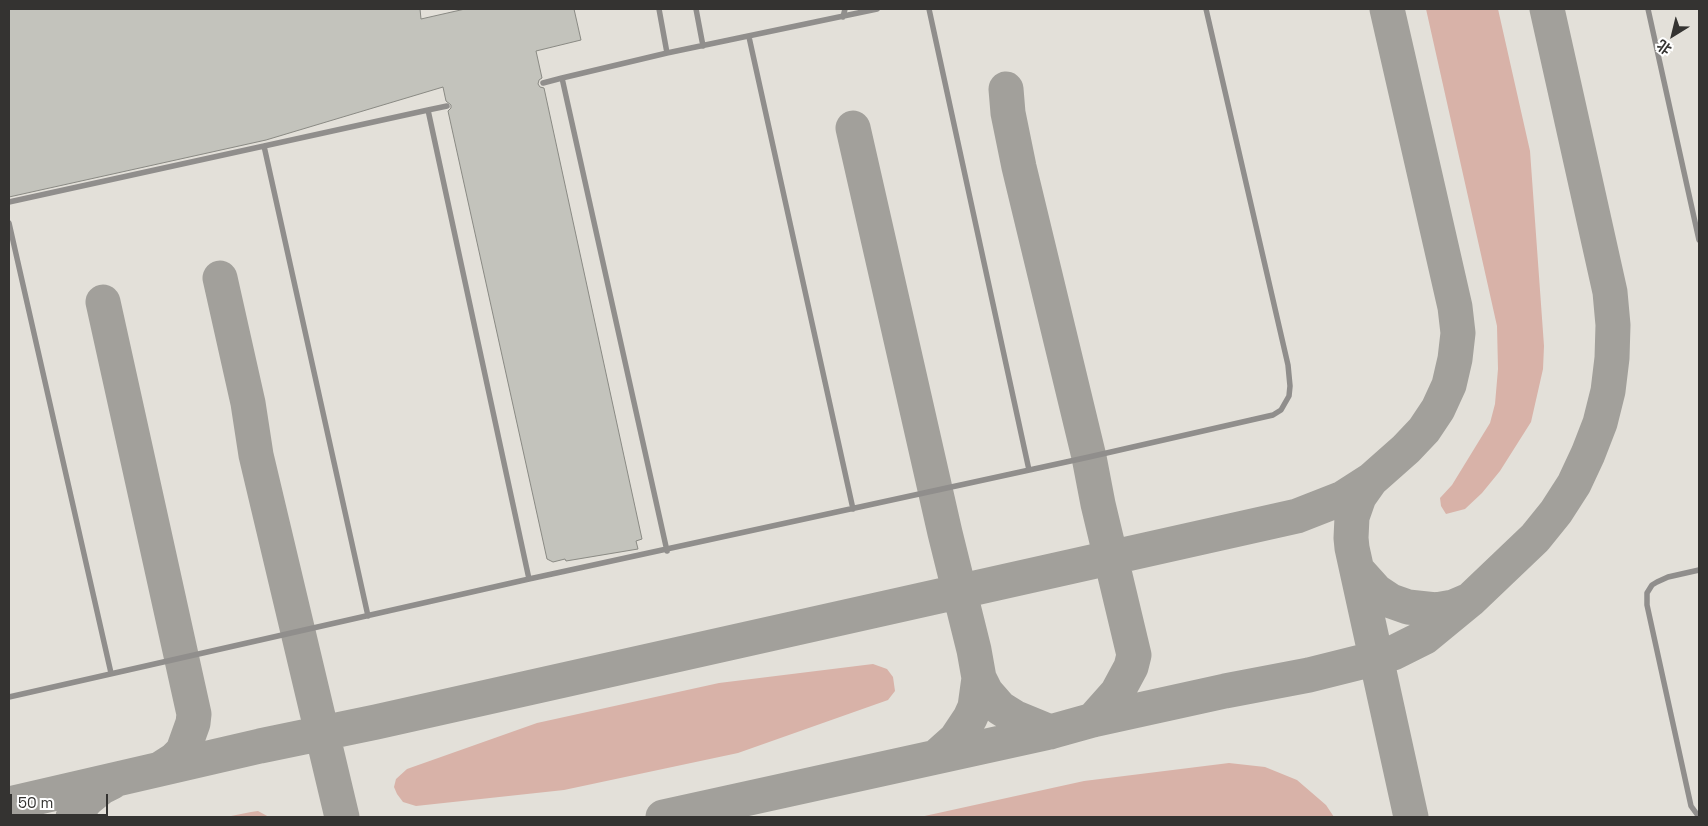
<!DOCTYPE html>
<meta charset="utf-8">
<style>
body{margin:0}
#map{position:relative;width:1708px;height:826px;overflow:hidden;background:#e3e0d9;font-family:"Space Grotesk","Noto Sans SC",sans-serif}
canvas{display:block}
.frame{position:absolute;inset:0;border:10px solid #343331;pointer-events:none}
.north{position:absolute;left:1648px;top:10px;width:50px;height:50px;-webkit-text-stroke:4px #fff;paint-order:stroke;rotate:216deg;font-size:14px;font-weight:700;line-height:20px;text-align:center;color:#343331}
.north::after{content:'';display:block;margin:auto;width:18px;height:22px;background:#343331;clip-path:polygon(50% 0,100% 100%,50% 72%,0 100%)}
.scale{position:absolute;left:10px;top:794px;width:98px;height:22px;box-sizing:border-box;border:2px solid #343331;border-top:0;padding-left:6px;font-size:15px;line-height:18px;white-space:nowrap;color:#343331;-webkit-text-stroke:4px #fff;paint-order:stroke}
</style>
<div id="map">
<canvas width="1708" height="826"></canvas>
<div class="frame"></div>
<div class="north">北</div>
<div class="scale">50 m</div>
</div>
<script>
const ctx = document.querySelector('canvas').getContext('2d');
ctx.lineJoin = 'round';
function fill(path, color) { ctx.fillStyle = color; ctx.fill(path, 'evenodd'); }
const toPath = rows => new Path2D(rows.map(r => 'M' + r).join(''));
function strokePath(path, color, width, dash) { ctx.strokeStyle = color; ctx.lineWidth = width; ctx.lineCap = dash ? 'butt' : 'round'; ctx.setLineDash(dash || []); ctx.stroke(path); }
fill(toPath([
 [1426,9,1498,9,1530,151,1544,346,1543,369,1531,422,1500,471,1482,493,1465,509,1446,514,1441,506,1440,498,1452,485,1490,423,1495,404,1498,369,1497,326],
 [873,664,887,669,893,677,895,691,888,700,738,753,564,790,416,806,403,802,397,794,394,787,396,779,407,769,537,723,719,683],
 [1229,763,1265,767,1297,780,1326,805,1334,817,920,817,1084,781],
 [258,811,269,817,226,817,251,812]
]), '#d8b2a8');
strokePath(toPath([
 [1006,89,1008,113,1019,167,1089,457,1098,504,1134,655,1131,667,1117,693,1093,720],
 [853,128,945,533,974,650,979,678,975,707,970,718,956,739,937,756],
 [220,278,248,403,256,455,342,817],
 [103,302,194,714,193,723,183,751,174,760,160,769],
 [1371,480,1359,497,1352,517,1351,538,1352,548,1411,817],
 [1358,571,1376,591,1391,601,1408,607,1436,610,1453,607,1467,601],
 [979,678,986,692,1000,708,1016,718,1050,732],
 [9,804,260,746,376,722,1297,516,1343,498,1371,480,1406,449,1424,430,1438,409,1449,385,1455,359,1458,333,1455,307,1387,9],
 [73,817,86,800,102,787,112,782],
 [663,817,1050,732,1093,720,1225,691,1309,675,1377,658,1393,653,1425,637,1470,600,1535,538,1556,512,1574,484,1588,454,1600,423,1608,391,1612,358,1613,325,1610,292,1547,9]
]), '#a2a09b', 35);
const building = toPath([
 [9,9,420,9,421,19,465,9,574,9,581,40,536,51,542,78,539,80,538,84,540,87,544,88,642,539,636,541,638,549,566,561,565,559,553,562,547,559,448,111,451,108,451,105,446,101,443,87,266,140,9,197,9,9]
]);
fill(building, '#c3c3bc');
strokePath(building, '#898983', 1);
strokePath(toPath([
 [659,9,667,53],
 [696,9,703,46],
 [929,9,1029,470],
 [1648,9,1699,240],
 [843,17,845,9],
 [749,37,853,509],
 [543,83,562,78],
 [428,110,447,106],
 [264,146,368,616],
 [9,202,428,110,529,579],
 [9,223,111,673],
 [667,551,562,78,667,53,877,9],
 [1699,570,1668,577,1657,582,1652,585,1647,593,1647,605,1691,806,1699,817],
 [9,697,529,579,1089,457,1273,415,1281,410,1289,396,1290,386,1288,365,1206,9]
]), '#908e8c', 5.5);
</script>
